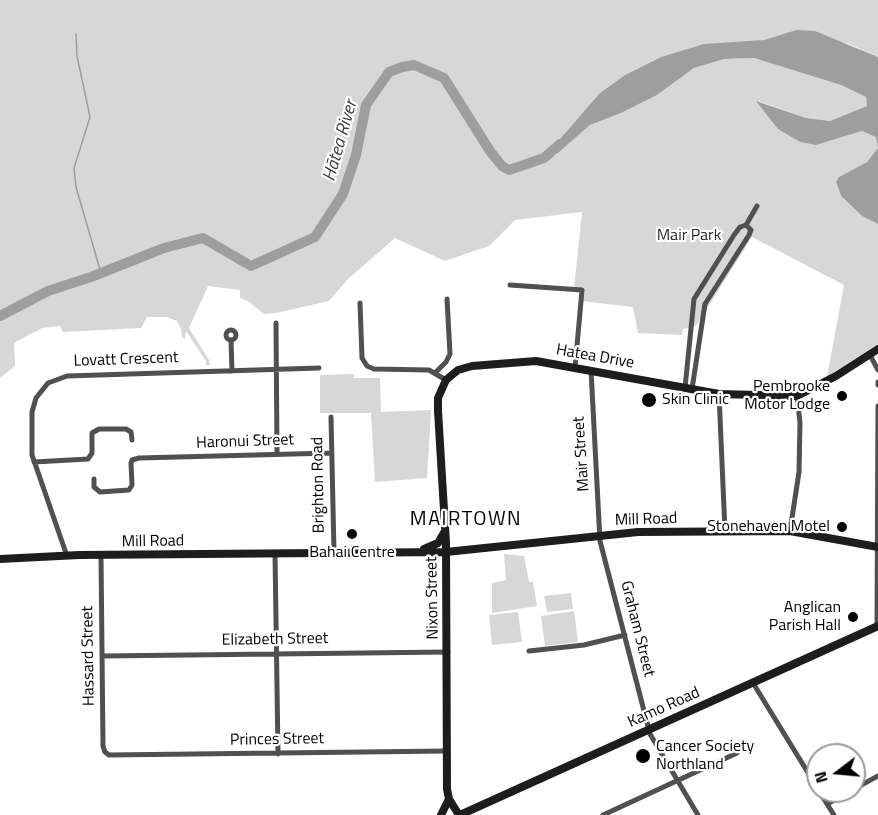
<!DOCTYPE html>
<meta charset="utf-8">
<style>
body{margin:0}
#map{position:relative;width:878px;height:815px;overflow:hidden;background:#fff;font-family:"Titillium Web",sans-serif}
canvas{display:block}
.north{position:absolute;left:806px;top:743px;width:60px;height:60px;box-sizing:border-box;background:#fff;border:2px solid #999;border-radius:50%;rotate:254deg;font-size:16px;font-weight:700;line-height:24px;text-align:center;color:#000}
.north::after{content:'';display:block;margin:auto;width:21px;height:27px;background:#000;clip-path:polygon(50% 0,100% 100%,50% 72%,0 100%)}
</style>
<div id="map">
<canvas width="878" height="815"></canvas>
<div class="north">N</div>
</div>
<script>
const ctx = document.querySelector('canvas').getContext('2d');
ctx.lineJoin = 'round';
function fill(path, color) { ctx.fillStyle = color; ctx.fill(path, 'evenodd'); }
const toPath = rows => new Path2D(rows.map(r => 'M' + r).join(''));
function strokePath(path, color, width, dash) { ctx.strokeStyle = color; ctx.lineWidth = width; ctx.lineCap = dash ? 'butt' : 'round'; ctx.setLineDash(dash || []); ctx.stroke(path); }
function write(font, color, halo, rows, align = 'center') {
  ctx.font = font + ' "Titillium Web",sans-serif'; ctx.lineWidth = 4.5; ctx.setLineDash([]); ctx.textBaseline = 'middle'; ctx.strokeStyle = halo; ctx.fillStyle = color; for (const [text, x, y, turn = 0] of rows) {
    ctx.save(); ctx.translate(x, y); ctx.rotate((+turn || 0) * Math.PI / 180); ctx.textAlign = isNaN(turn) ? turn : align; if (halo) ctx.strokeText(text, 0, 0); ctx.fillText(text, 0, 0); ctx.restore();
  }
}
fill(toPath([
 [0,0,878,0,878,57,849,44,796,30,764,40,661,57,625,75,600,93,558,153,590,125,621,113,657,95,694,68,724,59,754,58,841,85,866,97,867,106,830,121,806,118,758,101,816,145,862,131,877,137,878,148,867,162,839,177,836,183,841,196,862,216,878,224,878,344,827,377,844,285,752,237,696,326,683,329,682,335,638,333,633,307,581,301,580,292,574,289,582,212,515,220,489,246,445,261,395,238,348,279,329,301,276,313,264,314,248,301,240,298,240,290,208,286,189,328,209,360,210,365,206,365,206,361,186,331,185,339,182,337,181,329,177,321,167,317,147,317,141,328,63,332,60,326,42,328,14,343,15,366,0,378],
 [354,374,354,378,380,378,381,412,431,410,427,478,375,482,371,413,320,413,320,375],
 [504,554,524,556,529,582,533,582,537,606,492,613,492,583,506,580],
 [571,593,573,609,547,612,544,596],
 [574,611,578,642,545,646,541,616],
 [518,612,522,642,492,645,489,615]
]), '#d7d7d7');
fill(toPath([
 [796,30,815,31,878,57,878,224,862,216,841,196,836,182,839,177,867,162,878,148,876,137,862,131,816,145,800,142,778,129,756,101,806,118,830,121,867,106,866,97,841,85,754,58,724,59,694,68,657,95,621,113,590,125,558,153,548,153,600,93,625,75,661,57,704,44,764,40]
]), '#9e9e9e');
strokePath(toPath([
 [76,34,77,56,90,117,74,168,76,187,101,273]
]), '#9e9e9e', 1.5);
strokePath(toPath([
 [0,316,48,291,91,277,164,248,203,238,251,266,315,237,343,194,356,155,366,105,389,72,402,67,414,65,444,78,490,151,502,166,509,170,544,158,560,144]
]), '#9e9e9e', 10);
strokePath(toPath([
 [510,285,582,290,575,368],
 [360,303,362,358,367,366,374,369,429,370,446,380],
 [276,323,277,454],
 '226 335a5 5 0 1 1 10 0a5 5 0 1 1-10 0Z',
 [231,340,232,371],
 [870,355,878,370],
 [591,370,600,541,650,734,698,815],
 [436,372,446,362,450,354,447,299],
 [878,382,878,385],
 [685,388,694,299,734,235,740,227,746,225,757,206],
 [692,389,705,304,749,235,751,230,746,225],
 [719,394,725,531],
 [331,417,334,552],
 [34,462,88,459,92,453,92,433,99,429,126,429,131,432,132,440],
 [94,479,94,487,100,492,129,490,132,485,131,463,132,460,139,458,332,453],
 [790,531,799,472,800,423,797,396],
 [275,553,278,754],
 [67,556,32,455,32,412,36,398,48,383,67,376,319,368],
 [101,556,103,746,105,752,109,755,447,751],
 [877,626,878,406],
 [529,651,584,645,625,635],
 [102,656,448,652],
 [753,683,818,789],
 [854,789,878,776],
 [819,791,834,815],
 [827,804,851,791],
 [603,815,737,753]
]), '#505050', 5);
strokePath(toPath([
 [424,549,438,543,445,531],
 [0,559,79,555,446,552,638,532,790,531,878,547],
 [441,815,449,799],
 [459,815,449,799,447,789,446,543,438,411,438,398,446,380,458,370,472,366,536,361,719,394,797,396,836,376,878,349],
 [460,815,878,626]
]), '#1d1d1d', 8);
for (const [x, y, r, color] of [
 [842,396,6,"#000"],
 [649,400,8,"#000"],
 [842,527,6,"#000"],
 [352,534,6,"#000"],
 [853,617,6,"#000"],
 [643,756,8,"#000"]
]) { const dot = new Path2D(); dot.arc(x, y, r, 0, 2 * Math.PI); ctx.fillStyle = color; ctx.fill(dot); strokePath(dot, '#fff', 2); }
write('16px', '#2e2e2e', '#fff', [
 ["Mair Park",689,236]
]);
write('16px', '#000', '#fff', [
 ["Hatea Drive",595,357,10],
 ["Lovatt Crescent",126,360,-2],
 ["Haronui Street",245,442,-2],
 ["Mair Street",582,454,-94],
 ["Brighton Road",319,485,-91],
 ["Mill Road",646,520,-2],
 ["Mill Road",153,542,-1],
 ["Nixon Street",433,598,-91],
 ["Graham Street",637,629,76],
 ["Elizabeth Street",275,640,-1],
 ["Hassard Street",89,656,-91],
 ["Kamo Road",664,708,-24],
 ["Princes Street",277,740,-1]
]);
write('16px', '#000', '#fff', [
 ["Pembrooke",830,387],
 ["Motor Lodge",830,405],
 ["Skin Clinic",662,400,"left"],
 ["Stonehaven Motel",830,527],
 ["Bahai Centre",352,553,"center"],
 ["Anglican",841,608],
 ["Parish Hall",841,626],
 ["Cancer Society",656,747,"left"],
 ["Northland",656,765,"left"]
], 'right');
write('italic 18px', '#3f3f3f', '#fff', [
 ["Hātea River",341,141,-74]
]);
ctx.letterSpacing = '1.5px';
write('20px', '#000', '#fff', [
 ["MAIRTOWN",466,520]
]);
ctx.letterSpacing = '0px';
</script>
